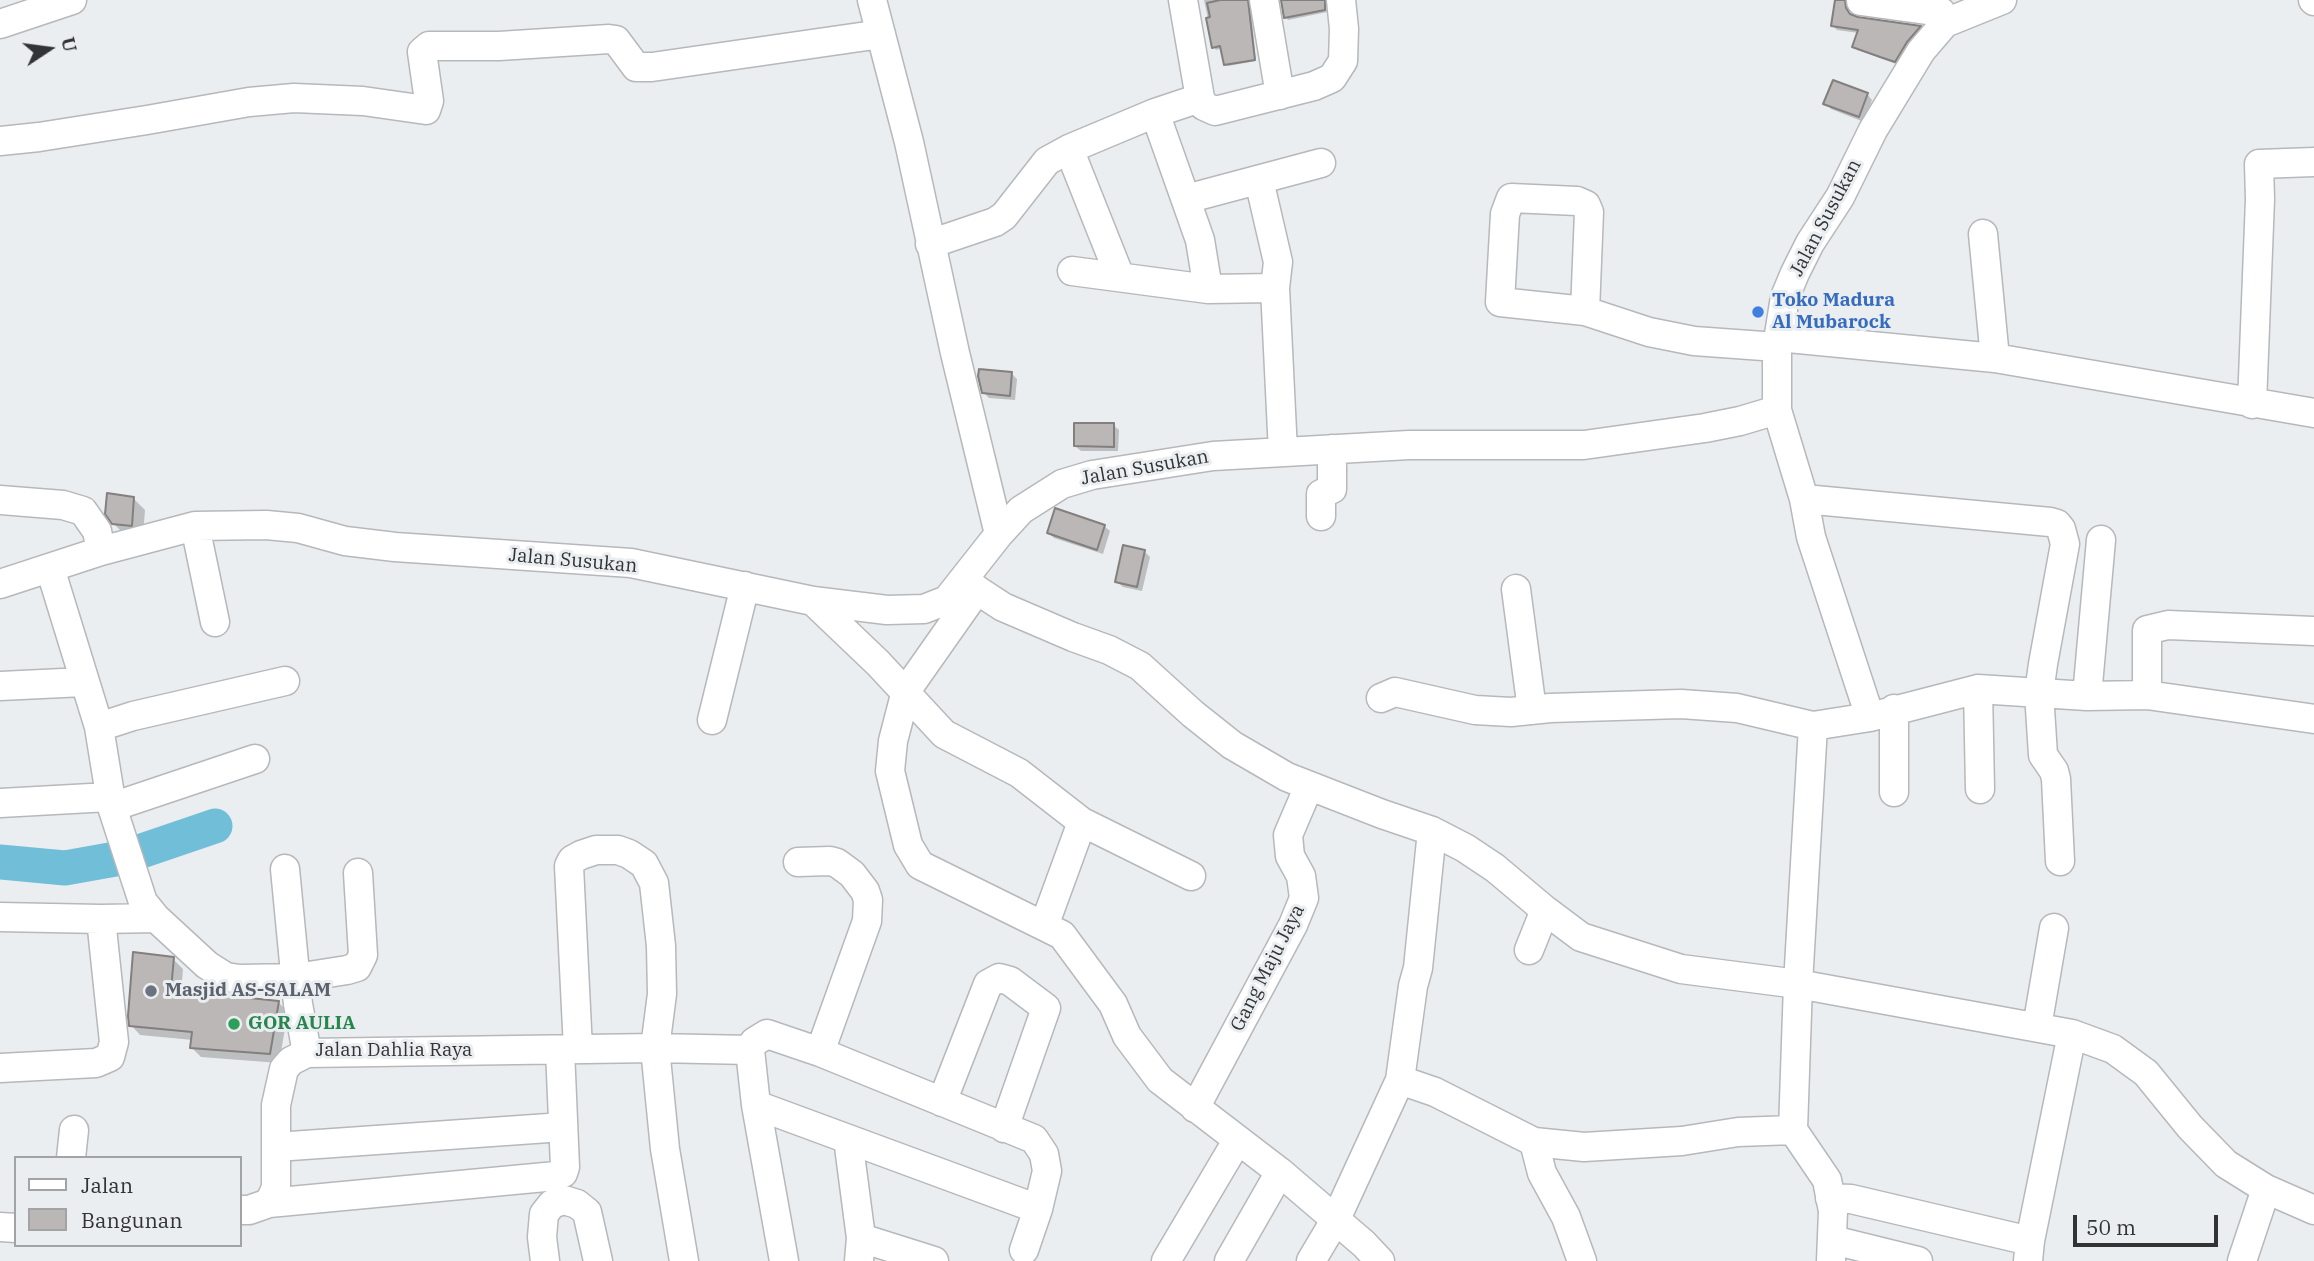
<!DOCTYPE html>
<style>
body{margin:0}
#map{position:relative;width:2314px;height:1261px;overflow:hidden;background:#ebeef0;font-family:"IBM Plex Serif",serif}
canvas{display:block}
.legend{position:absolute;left:14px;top:1156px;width:228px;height:91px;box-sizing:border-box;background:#ebeef0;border:2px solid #a1a3a5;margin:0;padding:9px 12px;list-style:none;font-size:21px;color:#323334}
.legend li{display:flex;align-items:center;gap:14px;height:35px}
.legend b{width:35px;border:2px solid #a1a3a5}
.north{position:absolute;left:14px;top:14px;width:70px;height:70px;-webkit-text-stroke:5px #ebeef0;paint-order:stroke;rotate:77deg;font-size:19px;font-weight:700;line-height:28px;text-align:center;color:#323334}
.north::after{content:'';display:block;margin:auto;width:24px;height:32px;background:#323334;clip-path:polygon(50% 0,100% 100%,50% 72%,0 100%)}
.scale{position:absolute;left:2073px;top:1215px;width:145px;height:32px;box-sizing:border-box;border:4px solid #323334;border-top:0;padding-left:9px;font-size:21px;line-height:24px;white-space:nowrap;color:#323334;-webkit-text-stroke:5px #ebeef0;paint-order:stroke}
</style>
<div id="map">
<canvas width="2314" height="1261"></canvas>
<ul class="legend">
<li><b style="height:9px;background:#fff"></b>Jalan</li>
<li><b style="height:19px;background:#bab7b6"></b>Bangunan</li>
</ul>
<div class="north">U</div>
<div class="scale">50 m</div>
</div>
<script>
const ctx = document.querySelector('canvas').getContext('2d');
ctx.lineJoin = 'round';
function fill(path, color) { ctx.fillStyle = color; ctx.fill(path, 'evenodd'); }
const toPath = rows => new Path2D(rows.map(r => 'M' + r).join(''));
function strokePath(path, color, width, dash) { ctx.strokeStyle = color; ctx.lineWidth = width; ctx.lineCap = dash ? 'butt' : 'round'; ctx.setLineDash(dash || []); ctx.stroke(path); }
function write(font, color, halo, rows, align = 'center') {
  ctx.font = font + ' "IBM Plex Serif",serif'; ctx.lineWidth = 6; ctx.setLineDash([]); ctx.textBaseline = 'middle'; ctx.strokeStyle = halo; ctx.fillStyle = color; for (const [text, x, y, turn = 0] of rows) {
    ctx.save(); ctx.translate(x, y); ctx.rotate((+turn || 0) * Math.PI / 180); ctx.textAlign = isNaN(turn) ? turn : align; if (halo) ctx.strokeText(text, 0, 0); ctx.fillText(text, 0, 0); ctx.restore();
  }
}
fill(toPath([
 [1204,0,1250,0,1256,61,1228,66,1225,64,1222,48,1216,50,1214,47],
 [1283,0,1326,0,1327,12,1288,20,1286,17],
 [1835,0,1849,0,1849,13,1858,19,1920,28,1923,31,1899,65,1858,50,1854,47,1859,33,1837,30,1833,26],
 [1867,94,1872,100,1864,122,1831,109,1826,104],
 [1012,374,1017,379,1015,400,989,398,983,392],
 [1113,425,1119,430,1118,451,1081,451,1075,446],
 [134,499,145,510,143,536,125,535,113,523],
 [1104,526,1110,531,1103,554,1054,538,1049,533],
 [1144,551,1150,557,1142,591,1123,587,1117,582],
 [173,959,183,969,181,993,278,1002,288,1012,279,1063,201,1057,191,1047,193,1040,140,1035,131,1025]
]), '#0003');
strokePath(toPath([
 [0,862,65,868,121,858,215,826]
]), '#71bed9', 35);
const building = toPath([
 [1220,0,1248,0,1255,60,1224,65,1220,46,1212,48,1206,18,1210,17,1207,3,1220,0],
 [1281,0,1325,0,1325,10,1284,18,1281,0],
 [1835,0,1845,0,1846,8,1850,14,1858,17,1921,26,1907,42,1895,62,1883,58,1852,47,1858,30,1831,26,1835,0],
 [1833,80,1868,93,1859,117,1823,104,1833,80],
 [979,369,1012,372,1010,396,982,393,978,376,979,369],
 [1074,423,1114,423,1114,447,1074,446,1074,423],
 [107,493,134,497,132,526,112,524,105,514,107,493],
 [1055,508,1105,525,1097,550,1047,533,1055,508],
 [1123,545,1145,550,1137,587,1115,582,1123,545],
 [133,952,174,957,171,990,279,1001,270,1054,190,1048,192,1032,129,1026,128,1016,133,952]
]);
fill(building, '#bab7b6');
strokePath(building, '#827f7e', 2);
const minor = toPath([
 [872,0,909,142,955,353,999,534],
 [1183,0,1200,98,1204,106,1215,111,1314,86,1332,78,1343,61,1344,29,1341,0],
 [1264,0,1280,95],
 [2313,0,2314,1],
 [1861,1,1941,12],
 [0,24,72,0],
 [1155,113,1200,240,1208,289],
 [0,141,39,137,147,120,249,102,294,98,363,101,426,110,429,101,422,52,429,46,499,46,609,39,616,40,636,67,652,67,881,34],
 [1069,149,1120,277],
 [1186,199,1321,163],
 [1983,234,1995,358],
 [930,244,995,222,1004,216,1047,161,1069,149,1155,113,1200,98],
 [1072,271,1208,289,1275,288,1278,262,1259,180],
 [1275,288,1283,452],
 [1585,311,1589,212,1586,205,1577,201,1511,198,1505,214,1500,302,1585,311,1649,332,1694,341,1777,347],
 [1778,337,1995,358,2314,413],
 [2252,404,2260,199,2259,164,2314,162],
 [1777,410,1804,499,1811,537,1870,717],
 [1804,499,2050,522,2057,524,2061,529,2065,544,2043,664,2039,693,2043,755,2054,771,2056,779,2060,861],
 [0,500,63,505,83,511,97,531,101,551],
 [1321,516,1321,494,1332,489,1332,449],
 [195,526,215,622],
 [50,568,99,727,112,807,143,902,156,918,207,965,226,977,240,979,296,978,347,970,357,967,363,955,358,873],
 [965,579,977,590,1003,607,1073,637,1109,650,1140,666,1193,714,1232,745,1287,777,1382,814,1432,831,1465,848,1495,868,1545,910,1581,937,1681,969,1798,984,2072,1034,2113,1049,2146,1073,2190,1127,2226,1164,2266,1189,2314,1210],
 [0,584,101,551,195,526,266,525,298,528,345,541,395,547,631,563,813,601,887,610,924,609,947,600,999,534,1021,510,1062,484,1092,475,1213,456,1409,445,1584,445,1705,428,1740,421,1777,410,1777,347,1785,297,1795,273,1810,243,1840,197,1873,130,1921,51,1945,23,2002,0],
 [1516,589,1532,710],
 [977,590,906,691,893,741,890,771,908,845,920,865,1062,935,1113,1004,1127,1036,1160,1080,1280,1172,1364,1244,1380,1261],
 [813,601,878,663,944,734,1019,773,1082,822,1191,876],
 [0,686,84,682],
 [1978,689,1980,789],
 [2147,695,2147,630,2168,625,2314,631],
 [2087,696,2101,540],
 [1381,698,1395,692,1475,710,1511,712,1550,708,1681,704,1737,708,1813,726,1870,717,1978,689,2087,696,2147,695,2314,719],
 [1894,709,1894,792],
 [712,720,745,586],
 [1813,726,1798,984,1793,1130,1827,1180,1833,1211,1831,1261],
 [99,727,133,716,285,681],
 [0,803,109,797],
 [112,807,255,759],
 [798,862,830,861,837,863,852,874,865,891,868,900,867,921,820,1052],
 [285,869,298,1004,307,1053],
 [0,917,101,919,156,918],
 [1044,926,1082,822],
 [1529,950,1545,910],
 [2037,1027,2054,928],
 [578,1049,569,866,572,860,581,855,596,850,618,850,629,854,644,864,654,883,661,946,662,994,655,1048,665,1149,684,1261],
 [0,1068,96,1063,110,1057,114,1042,101,919],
 [1400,1080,1435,1092,1534,1142,1584,1147,1682,1141,1738,1132,1793,1130],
 [942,1102,988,984,999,978,1010,981,1046,1008,1004,1128],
 [756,1105,1038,1209],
 [1195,1108,1293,925,1304,898,1301,876,1290,856,1288,835,1309,786],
 [848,1139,861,1238,859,1261],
 [1534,1142,1542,1173,1566,1217,1582,1261],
 [276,1147,563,1127],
 [71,1158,74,1130],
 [1830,1198,1851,1199,2030,1241],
 [269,1203,556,1176,563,1173,565,1167,560,1050],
 [240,1210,249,1210,269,1203,276,1188,276,1105,284,1069,291,1061,307,1053,655,1048,750,1050],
 [0,1227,16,1228],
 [861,1238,934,1261],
 [1833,1240,1918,1261],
 [545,1261,542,1237,544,1214,552,1204,564,1200,577,1204,587,1212,598,1261],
 [784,1261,756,1105,750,1050,754,1042,767,1034,820,1052,1034,1139,1044,1154,1047,1171,1038,1209,1024,1250],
 [1166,1261,1237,1141],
 [1229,1261,1280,1172],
 [1311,1261,1336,1219,1400,1080,1413,986,1418,968,1432,831],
 [2028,1261,2030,1241,2072,1034],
 [2242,1261,2266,1189]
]);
strokePath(minor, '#b6b8bb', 31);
strokePath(minor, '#fff', 28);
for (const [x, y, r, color] of [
 [1758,312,7,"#3f7fe0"],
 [151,991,7,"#6b7280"],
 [234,1024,7,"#2e9e5b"]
]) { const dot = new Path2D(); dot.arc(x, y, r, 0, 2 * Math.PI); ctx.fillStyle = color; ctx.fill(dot); strokePath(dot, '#ebeef0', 2.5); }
write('19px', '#323334', '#ebeef0', [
 ["Jalan Susukan",1826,218,-62],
 ["Jalan Susukan",1145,468,-10],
 ["Jalan Susukan",573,561,5],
 ["Gang Maju Jaya",1268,968,-63],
 ["Jalan Dahlia Raya",394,1051]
]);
write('bold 19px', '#366cbe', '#ebeef0', [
 ["Toko Madura",1772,301],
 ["Al Mubarock",1772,323]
], 'left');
write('bold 19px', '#5b616d', '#ebeef0', [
 ["Masjid AS-SALAM",165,991]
], 'left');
write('bold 19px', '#27864d', '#ebeef0', [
 ["GOR AULIA",248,1024]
], 'left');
</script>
